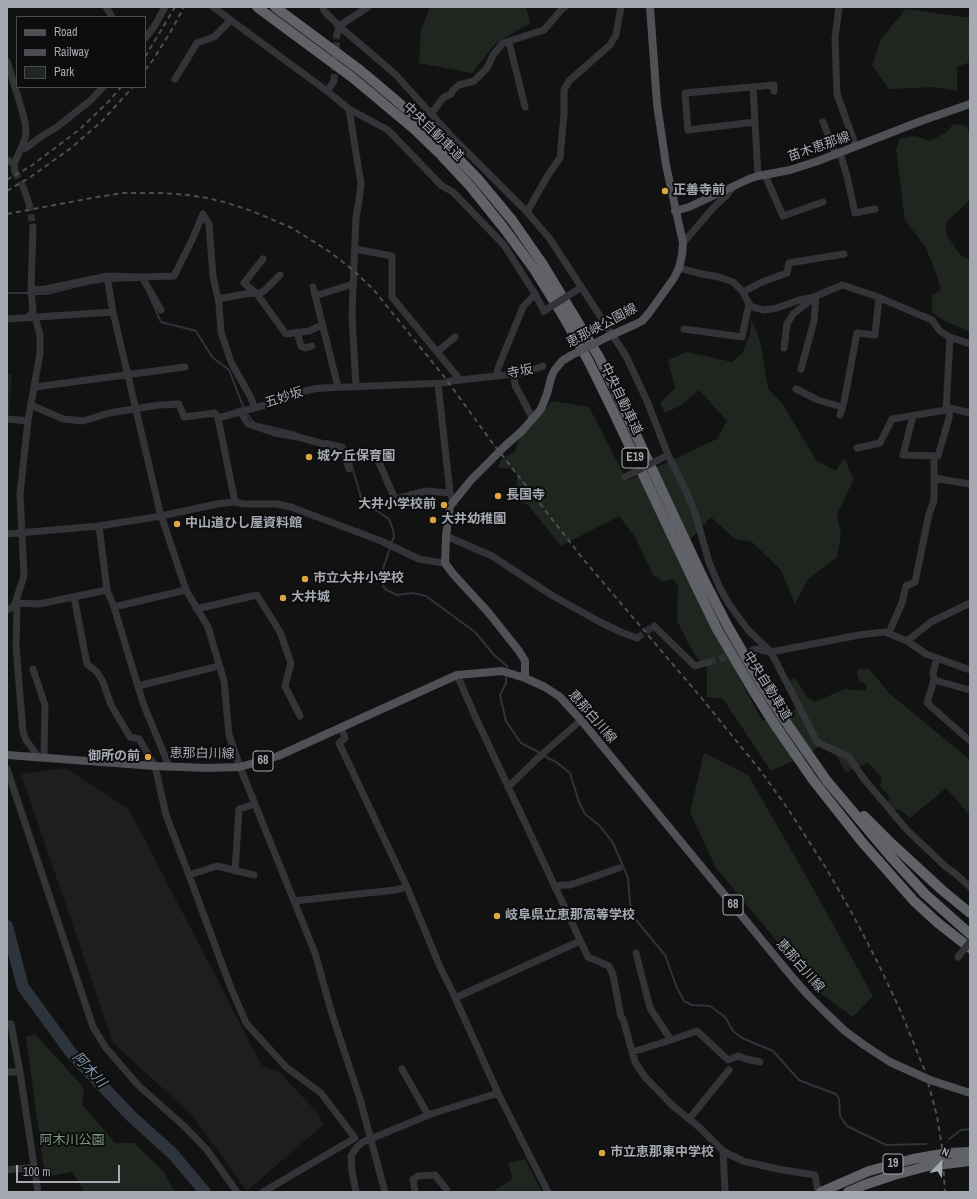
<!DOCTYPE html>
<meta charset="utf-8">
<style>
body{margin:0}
#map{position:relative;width:977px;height:1199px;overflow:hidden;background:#121213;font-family:"Archivo Narrow",sans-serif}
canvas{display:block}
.frame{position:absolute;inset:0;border:8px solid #a5a9b2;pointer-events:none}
.legend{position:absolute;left:16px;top:16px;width:130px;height:72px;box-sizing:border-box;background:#0d0d0e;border:1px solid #4a4b50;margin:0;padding:5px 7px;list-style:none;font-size:12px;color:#a5a9b2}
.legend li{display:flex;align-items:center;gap:8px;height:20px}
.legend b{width:20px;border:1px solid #4a4b50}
.north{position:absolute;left:921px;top:1143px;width:40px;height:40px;-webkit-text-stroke:3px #0d0d0e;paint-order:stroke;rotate:23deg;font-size:11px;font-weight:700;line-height:16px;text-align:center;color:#a5a9b2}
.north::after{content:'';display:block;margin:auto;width:14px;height:18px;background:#a5a9b2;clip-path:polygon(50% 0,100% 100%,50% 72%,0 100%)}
.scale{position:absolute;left:16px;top:1165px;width:104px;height:18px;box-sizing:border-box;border:2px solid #a5a9b2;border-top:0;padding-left:5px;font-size:12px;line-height:14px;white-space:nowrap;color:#a5a9b2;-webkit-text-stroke:3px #0d0d0e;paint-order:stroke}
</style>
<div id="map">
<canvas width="977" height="1199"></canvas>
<div class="frame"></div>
<ul class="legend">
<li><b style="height:5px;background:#505157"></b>Road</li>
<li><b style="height:5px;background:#4d4e53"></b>Railway</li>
<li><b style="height:11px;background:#1f2620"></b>Park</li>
</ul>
<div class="north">N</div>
<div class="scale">100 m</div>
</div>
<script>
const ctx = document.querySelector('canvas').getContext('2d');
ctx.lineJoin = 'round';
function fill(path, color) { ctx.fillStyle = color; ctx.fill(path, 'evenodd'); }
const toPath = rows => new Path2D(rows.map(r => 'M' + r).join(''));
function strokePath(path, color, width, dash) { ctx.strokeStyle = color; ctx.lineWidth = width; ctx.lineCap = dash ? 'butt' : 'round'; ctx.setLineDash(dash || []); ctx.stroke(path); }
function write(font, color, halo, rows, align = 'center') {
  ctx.font = font + ' "Archivo Narrow","Noto Sans JP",sans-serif'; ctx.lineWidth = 4; ctx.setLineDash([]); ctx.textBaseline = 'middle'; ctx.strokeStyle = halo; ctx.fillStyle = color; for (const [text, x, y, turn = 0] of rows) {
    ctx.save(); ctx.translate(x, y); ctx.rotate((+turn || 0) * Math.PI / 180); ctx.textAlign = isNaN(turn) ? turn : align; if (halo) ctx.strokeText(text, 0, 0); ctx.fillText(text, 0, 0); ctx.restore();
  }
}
fill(toPath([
 [12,374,9,418,7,418,7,375],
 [65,768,129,809,262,1066,279,1072,317,1112,323,1125,247,1191,191,1114,113,1043,21,774]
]), '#1e1e20');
fill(toPath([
 [430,7,526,7,530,23,496,43,472,73,419,63,421,30],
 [906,9,970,18,970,62,957,67,957,91,934,87,889,89,872,65,881,39],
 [953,124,966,126,970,135,970,200,946,222,946,234,961,256,970,260,970,332,943,320,932,312,932,295,941,290,937,276,926,248,905,220,896,149,900,139,915,136,930,141,947,132],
 [751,320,756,330,761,345,768,389,782,403,816,460,836,471,843,459,847,461,848,468,854,479,837,514,841,534,837,557,808,579,795,604,781,570,752,542,735,539,711,517,675,555,762,721,800,707,789,681,795,678,807,697,814,702,845,689,866,691,867,685,859,681,857,672,860,669,869,669,890,694,970,760,970,815,946,788,910,818,899,809,893,810,887,802,890,797,880,786,882,778,868,763,846,772,828,742,793,761,771,771,723,699,707,697,707,667,696,657,677,621,678,585,672,579,664,582,653,575,635,537,619,516,561,546,528,505,512,498,517,483,517,475,510,468,498,468,501,460,515,452,519,438,552,401,589,407,627,481,717,439,727,421,699,390,681,405,665,413,660,403,675,388,668,360,687,352,732,362,743,352,750,334],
 [704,753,748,775,806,876,873,996,853,1017,820,993,716,868,690,812],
 [35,1034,84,1088,82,1104,115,1143,134,1143,163,1171,175,1192,85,1192,72,1172,45,1177,26,1037],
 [525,1159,542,1192,492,1192,513,1179,508,1163]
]), '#1f2620');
strokePath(toPath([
 [110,281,139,280],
 [7,293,29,293],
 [148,293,161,322,196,331,212,357,229,370,243,406,248,415,254,423,296,433],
 [33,294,47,294,82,285,105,281],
 [326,441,344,445,347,451],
 [350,459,362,501,389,519,393,530,394,537,391,543],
 [390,548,383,569,380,580,385,589,397,595,412,593,426,596,475,632,494,655,507,666,507,669],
 [506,675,506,683,500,695,506,721,521,743,540,753],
 [544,756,556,762,570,773,579,802,585,814,600,826,613,843,628,878,631,914,665,955,677,988,684,1001,692,1005,710,1006,725,1017,733,1031,742,1038,773,1051,799,1080,814,1086,836,1094,839,1099,840,1116,847,1126,886,1145,926,1144],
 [949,1139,961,1130,970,1129]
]), '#2d343b', 2);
strokePath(toPath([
 [7,926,23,987,72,1054,131,1116,173,1154,205,1192]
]), '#2d343b', 12);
strokePath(toPath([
 [334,81,337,34],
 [15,172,24,189],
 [29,204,33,227],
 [637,638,654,626],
 [709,662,756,649]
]), '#2f3033', 7, [7, 3.5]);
strokePath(toPath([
 [106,7,112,17],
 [213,7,327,91,349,109,388,130,442,186,453,192,504,245,535,294,544,311],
 [323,7,324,11,339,26,395,74,453,138,527,212,550,239,626,356,647,401,668,455,686,491,695,513,709,562,720,588,729,604,748,630,771,652,817,742,849,757,864,779,907,830,945,866,957,875,970,887],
 [839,7,835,38,837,94,856,147],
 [337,34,339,26,368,7],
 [145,38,154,27,165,7],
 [509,42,525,107],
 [7,61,21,107,25,122,26,135,23,144,14,164,15,172],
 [175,79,197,43,214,37,231,20],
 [753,87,758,176],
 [327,91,334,81],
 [349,109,361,184,359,201,356,217,352,315,356,387],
 [431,114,444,97,451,94,453,90,459,85,474,81,487,68,493,55,503,43,544,30,562,9,565,7],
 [755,122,688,130,685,93,774,85,774,91],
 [823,122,836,155],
 [21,149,26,148,42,136,57,127,91,100,103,87],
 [840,153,847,176,855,213,875,209],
 [7,161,8,160,14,164],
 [765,175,783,216,823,202],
 [24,189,29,204],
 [527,212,548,175,560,158,564,114,564,90,569,81,610,45,616,35,621,7],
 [203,214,209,224,213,276,219,304,221,332,231,362,250,396,255,408],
 [683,243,713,208,726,196,733,187],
 [355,249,392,256,392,297,460,380],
 [263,259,244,283,257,294,286,334,309,331,322,325],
 [679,268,702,274,719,277,733,282,743,292,749,304,752,307,764,310,777,308,799,300,814,297,842,285,873,295,932,320,940,331,950,337,970,344],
 [107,276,113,312],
 [142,277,174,276,192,240,203,214],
 [313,287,338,387],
 [31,290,46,289,107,276,142,277,161,310],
 [743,292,762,282,787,273,789,263,844,254],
 [315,296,353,284],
 [218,299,251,293,257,294,264,291,280,275],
 [29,317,33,311,31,290,33,227],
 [35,317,40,335,40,353,28,421,20,494,24,576,15,603,17,605,16,647,23,732,26,740,38,756],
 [7,319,113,312,160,512,186,590,208,627,224,681,229,735,240,767,315,953,332,1014,360,1099,385,1192],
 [684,329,742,337,749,304],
 [297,332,301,346,306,348,312,346],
 [784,348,787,324,793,314,815,297],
 [437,352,455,337],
 [801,369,814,321,816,296],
 [514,374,515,385,533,419],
 [496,376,498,368,523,307,535,294],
 [438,384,450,493,454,503],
 [35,387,185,367],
 [796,389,818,400,842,407],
 [31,405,63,419,83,421,109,413,159,405,179,404,184,417,215,413,218,418,235,502],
 [946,410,950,337],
 [240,411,248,424,275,433,298,437,339,448,344,452,349,469],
 [840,415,844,402,857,333,875,335,879,298],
 [913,416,903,455,938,456,949,418,950,408],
 [218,418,269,404,298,393,313,389,322,388,445,383,451,381,514,374,527,372,543,366],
 [7,419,28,421],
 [857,448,880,443,892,419,946,410,950,408,970,413],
 [374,451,395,499,426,491,450,493],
 [934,478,970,484],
 [99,526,107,590,114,607,143,703,169,766],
 [7,534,99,526,161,516,217,504,235,502,244,504,277,504,291,507,381,541,419,559,436,562,445,563],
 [446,536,492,556,553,596,600,622,623,633,637,638],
 [74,597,87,664,97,672,103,682,111,705,130,737,139,739,155,766,166,815,189,875,229,983,246,1023,286,1067,321,1093,355,1138,263,1192],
 [15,603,39,604,107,590],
 [114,607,186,590],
 [196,609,257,595,280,632,291,663,285,686,300,716],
 [7,610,17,605],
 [654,626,695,666,709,662],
 [891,628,902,603,906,586,915,582,929,514,934,501,934,456],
 [907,641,931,622,970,603],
 [756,649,771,652,859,635,885,632,907,641,926,654,970,670],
 [937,658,933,673,934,680,927,703,970,741],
 [33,669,45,705,44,757],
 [457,675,475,716,588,957,609,966,613,975,621,1017,623,1019,635,1062,645,1077,672,1105,700,1128,723,1151,743,1161,777,1169,815,1175,818,1192],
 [934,680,970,690],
 [138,686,219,666],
 [343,732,345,738,339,743,407,887,440,967,452,991,498,1093,548,1192],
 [7,769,93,1027,106,1048,138,1085,186,1128,207,1150,237,1192],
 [508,787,538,758,581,720],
 [235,871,239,809,255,804],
 [189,875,217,866,254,875],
 [555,888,561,885,570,885,619,868],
 [294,901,395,890,407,887],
 [636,953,650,1008,671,1040,697,1031,728,1060,738,1056,746,1059,760,1062],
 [455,998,580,941],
 [7,1024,11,1024,20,1072,38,1192],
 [632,1052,671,1040],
 [402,1069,428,1115],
 [7,1072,20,1072],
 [689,1119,729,1070],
 [723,1151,725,1191],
 [7,1170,34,1167],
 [356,1192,352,1171,351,1156,357,1147,363,1142,431,1114,498,1093],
 [415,1192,413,1179,418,1176,435,1175,447,1190,447,1192]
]), '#343438', 7);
strokePath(toPath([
 [675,211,689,207,749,179,758,176,790,170,818,161,921,121,970,104],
 [607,337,634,325,642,321,649,313,674,278,679,268,682,255,683,243,666,165,657,104,650,7],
 [506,445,522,431,541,409,547,394,551,378,554,371,562,361,570,356],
 [496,455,471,480,450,506,446,536,445,563,454,575,488,612,519,651,525,661,525,678],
 [7,755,155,766,207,768,240,767,278,756,457,675,502,671,525,678,545,687,560,697,581,720,792,977,808,995,826,1013,845,1031,864,1045,890,1062,930,1080,970,1093]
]), '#505157', 8);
strokePath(toPath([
 [257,7,353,78,414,129,441,155,470,186,503,227,534,269,562,314,589,362,613,411,694,582,717,629,754,692,777,728,813,780,862,842,914,901,938,923,970,948],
 [275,7,360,70,391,96,421,122,448,148,478,179,512,220,542,263,599,357,623,407,703,578,727,625,763,687,786,722,827,781,891,857,925,894,970,934],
 [864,816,891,843,942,890,970,913],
 [821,1192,869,1171,913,1159,948,1153,970,1152],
 [848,1192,864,1185,894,1175,928,1166,970,1161]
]), '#606268', 10);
strokePath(toPath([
 [145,57,175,7],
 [145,70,153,60,171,31,184,7],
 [7,180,31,166,79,130,109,101,121,87],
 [7,191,29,178,71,148,102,121,133,87],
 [7,214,97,197,124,193,161,193,188,195,207,198,224,202,252,211,292,228,330,252,353,270,373,289,446,379,491,441,584,560,699,695,760,770,790,812,826,868,853,915,878,963,901,1012,925,1071,937,1116,942,1147,945,1192]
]), '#4d4e53', 2, [5, 4]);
strokePath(toPath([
 [544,311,577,290],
 [625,477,668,455],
 [958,957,970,942]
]), '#343438', 7);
strokePath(toPath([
 [570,356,607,337],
 [496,455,506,445]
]), '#505157', 8);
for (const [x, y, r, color] of [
 [665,191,4,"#dca741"],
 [309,457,4,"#dca741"],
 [498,496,4,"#dca741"],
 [444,505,4,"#dca741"],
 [433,520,4,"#dca741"],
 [177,524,4,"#dca741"],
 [305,579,4,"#dca741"],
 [283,598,4,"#dca741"],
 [148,757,4,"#dca741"],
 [497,916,4,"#dca741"],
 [602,1153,4,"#dca741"]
]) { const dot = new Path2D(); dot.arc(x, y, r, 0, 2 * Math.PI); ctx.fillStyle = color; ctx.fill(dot); strokePath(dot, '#0d0d0e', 1.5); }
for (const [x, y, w] of [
 [635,458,26],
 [263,761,20],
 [733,905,20],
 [893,1164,20]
]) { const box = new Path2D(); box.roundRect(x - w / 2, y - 10, w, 20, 3); ctx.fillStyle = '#0d0d0e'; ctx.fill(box); strokePath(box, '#a5a9b2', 1); }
write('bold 12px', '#a5a9b2', null, [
 ["E19",635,458],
 ["68",263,761],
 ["68",733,905],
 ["19",893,1164]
]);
write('13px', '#a5a9b2', '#0d0d0e', [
 ["中央自動車道",433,132,44],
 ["苗木恵那線",819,147,-19],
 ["恵那峡公園線",602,326,-28],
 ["寺坂",520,372,-12],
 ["五妙坂",284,398,-18],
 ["中央自動車道",621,399,64],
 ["中央自動車道",767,686,58],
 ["恵那白川線",592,717,49],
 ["恵那白川線",202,754,1],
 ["恵那白川線",800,966,49]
]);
write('bold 13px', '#a5a9b2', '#0d0d0e', [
 ["正善寺前",673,191],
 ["城ケ丘保育園",317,457],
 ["長国寺",506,496],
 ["大井小学校前",436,505,"right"],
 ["大井幼稚園",441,520],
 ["中山道ひし屋資料館",185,524],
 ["市立大井小学校",313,579],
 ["大井城",291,598],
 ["御所の前",140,757,"right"],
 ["岐阜県立恵那高等学校",505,916],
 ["市立恵那東中学校",610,1153]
], 'left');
write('13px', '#7e9b80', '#0d0d0e', [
 ["阿木川公園",72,1141]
]);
write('italic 14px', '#7f96aa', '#0d0d0e', [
 ["阿木川",89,1070,47]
]);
</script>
